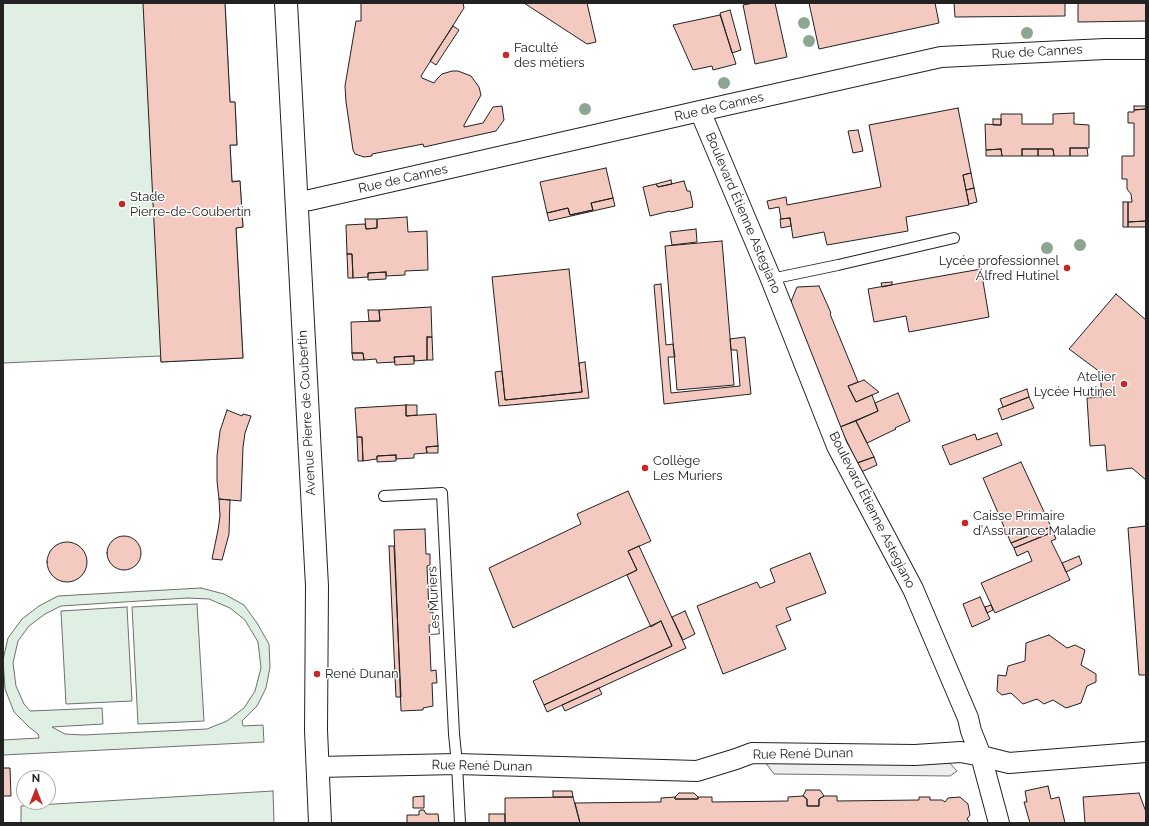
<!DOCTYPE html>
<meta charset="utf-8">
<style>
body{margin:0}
#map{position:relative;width:1149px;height:826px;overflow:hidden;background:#fff;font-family:Raleway,sans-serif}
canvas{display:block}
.frame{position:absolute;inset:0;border:4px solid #222;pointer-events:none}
.north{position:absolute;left:16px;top:770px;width:40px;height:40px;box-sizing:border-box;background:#fff;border:1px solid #a7a7a7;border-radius:50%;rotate:0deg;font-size:11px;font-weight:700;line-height:16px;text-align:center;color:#222}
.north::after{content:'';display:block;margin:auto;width:14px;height:18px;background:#c62828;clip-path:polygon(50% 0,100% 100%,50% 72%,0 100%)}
</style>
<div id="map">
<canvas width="1149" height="826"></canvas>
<div class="frame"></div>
<div class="north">N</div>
</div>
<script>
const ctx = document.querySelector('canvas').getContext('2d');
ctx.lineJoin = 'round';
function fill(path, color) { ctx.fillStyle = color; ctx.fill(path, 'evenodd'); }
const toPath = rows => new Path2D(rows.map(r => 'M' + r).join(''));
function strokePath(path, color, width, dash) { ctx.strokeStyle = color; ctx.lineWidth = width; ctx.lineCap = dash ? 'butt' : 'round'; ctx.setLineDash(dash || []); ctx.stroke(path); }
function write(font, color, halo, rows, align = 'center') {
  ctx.font = font + ' Raleway,sans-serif'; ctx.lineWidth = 3; ctx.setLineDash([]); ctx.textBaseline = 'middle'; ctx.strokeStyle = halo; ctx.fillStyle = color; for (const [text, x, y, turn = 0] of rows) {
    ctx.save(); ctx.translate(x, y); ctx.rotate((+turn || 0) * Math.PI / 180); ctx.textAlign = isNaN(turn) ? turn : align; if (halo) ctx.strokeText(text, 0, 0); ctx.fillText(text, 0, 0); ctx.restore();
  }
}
const green = toPath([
 [3,3,225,3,230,102,235,102,237,145,230,145,232,181,240,181,243,227,236,228,243,358,161,362,160,356,3,363,3,3],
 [201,588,224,594,244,605,257,623,269,644,270,667,266,688,257,706,242,721,243,726,263,725,264,742,3,755,3,740,39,738,38,734,29,727,14,712,5,689,3,660,8,638,22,619,39,606,58,596,201,588],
 [187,598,209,599,230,608,245,620,258,642,261,668,255,691,244,708,227,721,207,729,83,735,65,734,52,727,103,724,102,708,30,711,24,704,16,686,13,663,18,641,29,626,45,614,61,606,187,598],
 [197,604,204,721,138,724,132,607,197,604],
 [127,607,132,701,66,704,61,611,127,607],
 [273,791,274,823,21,823,21,806,273,791]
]);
fill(green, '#e0efe3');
strokePath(green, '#6f6f6f', 1);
const parking = toPath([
 [762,758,946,759,957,771,950,776,774,774,762,758]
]);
fill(parking, '#ededed');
strokePath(parking, '#6f6f6f', 1);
const building = toPath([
 [143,3,225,3,230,102,235,102,237,145,230,145,232,182,240,181,243,227,236,228,243,358,161,362,143,3],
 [361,3,463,3,464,8,421,76,422,78,434,83,437,79,442,74,452,71,458,71,471,76,479,87,481,95,464,125,464,127,483,123,493,107,502,106,504,120,496,131,424,147,423,144,372,154,372,156,364,157,355,154,353,150,346,102,345,86,356,21,361,21,361,3],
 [524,3,587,3,596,42,587,44,524,3],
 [754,3,775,3,787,57,755,64,743,5,754,3],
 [809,3,935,3,939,23,819,49,809,3],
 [954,3,1065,3,1065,16,955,17,954,3],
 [1078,3,1146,3,1146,21,1078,22,1078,3],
 [730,10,741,50,732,53,720,13,730,10],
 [720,15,736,64,713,70,712,66,693,70,673,25,720,15],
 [453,26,459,30,436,65,430,61,453,26],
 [1134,106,1146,106,1146,109,1134,110,1134,106],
 [958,108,971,173,963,175,969,205,906,217,908,231,827,245,824,232,793,238,790,218,781,219,779,207,769,209,767,201,786,197,787,205,881,187,869,125,958,108],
 [1146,109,1146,221,1128,222,1128,202,1132,202,1131,194,1127,189,1127,179,1122,179,1122,156,1134,156,1134,123,1128,123,1128,112,1134,112,1134,110,1146,109],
 [1074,113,1074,124,1089,125,1089,148,1070,148,1070,156,1054,156,1053,149,1022,149,1022,156,1002,156,1001,149,986,150,985,124,1001,125,1001,114,1022,114,1022,124,1053,124,1053,114,1074,113],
 [993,119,1001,119,1001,125,993,125,993,119],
 [858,130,863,151,853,153,848,131,858,130],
 [1070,148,1087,148,1088,156,1070,156,1070,148],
 [1001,149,1002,156,986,156,986,150,1001,149],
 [1022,149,1038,149,1038,156,1022,156,1022,149],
 [1038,149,1053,149,1054,156,1038,156,1038,149],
 [606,168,613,198,591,203,593,210,570,215,568,208,547,213,540,182,606,168],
 [971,173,974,188,966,190,963,175,971,173],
 [671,180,672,184,658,187,656,184,671,180],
 [684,181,687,191,690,191,693,205,692,206,693,207,671,212,670,211,650,216,643,187,656,184,658,187,684,181],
 [974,188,977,202,969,204,966,190,974,188],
 [613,198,615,206,549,221,547,213,568,208,570,215,593,210,591,203,613,198],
 [1123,202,1128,202,1128,227,1123,227,1123,202],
 [407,217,408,232,427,231,428,270,405,271,405,275,386,276,386,272,368,273,368,277,353,278,352,254,347,254,346,225,365,224,366,229,377,228,377,219,407,217],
 [790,218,791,226,781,228,780,219,790,218],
 [365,219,377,219,377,228,366,229,365,219],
 [1146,221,1146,227,1128,227,1128,222,1146,221],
 [696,229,697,242,672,245,670,232,696,229],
 [722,241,734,385,677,390,665,246,722,241],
 [347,254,352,254,353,278,348,278,347,254],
 [569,269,582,392,505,400,492,277,569,269],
 [981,269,989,317,909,332,906,316,874,322,868,289,981,269],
 [386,272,386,279,368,280,368,273,386,272],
 [892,282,892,285,882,287,881,283,892,282],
 [661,284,666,345,673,344,675,357,668,357,671,393,740,386,737,350,731,350,730,339,745,337,751,394,664,404,654,285,661,284],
 [819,286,831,313,830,314,858,382,848,386,856,402,872,395,878,411,840,427,826,397,790,304,797,287,819,286],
 [1116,294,1146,320,1146,480,1132,468,1107,471,1105,445,1090,446,1087,398,1102,397,1100,372,1069,349,1116,294],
 [431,307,432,337,427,337,427,360,414,361,414,356,394,357,395,362,377,363,376,359,364,360,363,353,352,353,351,322,380,321,379,310,431,307],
 [368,310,379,310,380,321,369,321,368,310],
 [427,337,432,337,433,360,427,360,427,337],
 [352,353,363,353,364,360,353,360,352,353],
 [414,356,414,364,395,365,394,357,414,356],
 [585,362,589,398,499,406,495,372,502,371,505,400,582,392,579,363,585,362],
 [864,380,879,392,856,402,848,386,864,380],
 [1027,389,1029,397,1003,407,1000,399,1027,389],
 [898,393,910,421,895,428,896,429,867,443,856,421,878,411,875,403,898,393],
 [1029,397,1034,408,1002,420,998,409,1029,397],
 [406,405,406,416,436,414,438,446,426,447,427,453,414,454,414,458,396,459,396,455,377,456,377,459,363,461,362,437,357,437,355,408,406,405],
 [406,405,417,405,417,415,406,416,406,405],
 [227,410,242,416,243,414,251,416,245,433,243,447,241,501,219,499,217,481,217,456,220,431,227,410],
 [856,421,874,457,857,463,840,427,856,421],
 [997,433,1002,445,950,465,942,446,975,434,977,440,997,433],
 [357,437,362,437,363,461,358,461,357,437],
 [438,446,438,453,427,453,426,447,438,446],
 [396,455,396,461,377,462,377,456,396,455],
 [874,457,877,465,861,472,857,463,874,457],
 [1021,462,1051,527,1011,543,983,478,1021,462],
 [628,491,651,541,628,551,637,570,513,628,489,568,581,524,577,514,628,491],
 [219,499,230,500,229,534,222,560,212,559,218,530,220,516,219,499],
 [1146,526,1146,675,1139,675,1128,528,1146,526],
 [1051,527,1053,532,1014,548,1011,543,1051,527],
 [425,529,426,554,430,554,430,565,427,566,429,612,433,612,433,625,429,625,431,671,436,670,437,683,432,683,433,706,423,708,423,710,401,711,394,530,425,529],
 [1053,532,1056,539,1051,541,1062,563,1070,580,995,613,981,583,1032,561,1028,551,1017,556,1014,548,1053,532],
 '107 553a17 17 0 1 1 34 0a17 17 0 1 1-34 0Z',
 '47 562a20 20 0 1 1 40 0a20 20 0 1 1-40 0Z',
 [389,546,394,546,401,697,396,697,389,546],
 [639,546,686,648,547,712,544,705,672,646,661,621,651,627,627,575,637,570,628,551,639,546],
 [810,553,826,593,786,608,791,620,776,626,786,649,723,674,697,606,757,582,760,588,775,582,770,569,810,553],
 [1079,556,1082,564,1066,572,1062,563,1079,556],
 [980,597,990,619,972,627,963,604,980,597],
 [991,605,993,610,987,613,985,607,991,605],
 [685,611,695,634,683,640,672,617,685,611],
 [661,621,672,646,544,705,533,681,661,621],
 [1049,635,1067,648,1075,645,1085,650,1081,665,1096,674,1096,682,1087,686,1081,703,1066,708,1053,700,1044,704,1037,699,1023,704,1011,693,1002,695,997,691,998,675,1006,676,1008,666,1025,661,1026,643,1049,635],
 [599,688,602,694,565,711,562,705,599,688],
 [3,768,10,768,11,796,3,796,3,768],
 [1048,786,1051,799,1059,797,1065,823,1030,823,1024,802,1027,802,1025,791,1048,786],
 [806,790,820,790,824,796,819,799,819,806,807,806,807,799,803,796,806,790],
 [553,791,572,791,573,797,553,797,553,791],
 [679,793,694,793,698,797,698,799,675,799,675,797,679,793],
 [1139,793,1146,812,1146,823,1085,823,1083,797,1139,793],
 [424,796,424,808,413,808,413,797,424,796],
 [803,796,807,799,807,806,819,806,819,799,824,796,837,796,837,801,919,800,919,797,930,797,930,800,942,800,945,802,948,798,960,797,968,804,970,815,967,819,970,823,580,823,575,803,661,802,661,798,675,797,675,799,698,799,698,797,712,797,712,802,788,801,788,797,803,796],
 [573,797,580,823,505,823,505,798,573,797],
 [421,810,424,810,426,814,438,814,439,823,407,823,407,815,419,815,419,811,421,810],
 [489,814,505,814,505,823,489,823,489,814]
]);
fill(building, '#f3c9c0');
strokePath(building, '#222', 1);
const service = toPath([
 [771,279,838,265,954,238],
 [384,496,442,493,454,734,457,764,460,823]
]);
const minor = toPath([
 [700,111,771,279,837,446,913,589,968,718,971,731,981,756,999,823],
 [296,201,310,200,700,111,941,57,1105,49,1146,49],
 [318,767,457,764,697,771,736,759,752,753,915,755,961,752,981,756,1009,763,1146,752]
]);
const secondary = toPath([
 [286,3,317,586,316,730,320,823]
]);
strokePath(service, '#222', 12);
strokePath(minor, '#222', 22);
strokePath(secondary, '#222', 24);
strokePath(service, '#fff', 10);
strokePath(minor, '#fff', 20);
strokePath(secondary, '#fff', 22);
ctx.fillStyle = '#8da692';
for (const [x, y] of [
 [804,23],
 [1027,33],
 [809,41],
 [724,83],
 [585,109],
 [1080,245],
 [1047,248]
]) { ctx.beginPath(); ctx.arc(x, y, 6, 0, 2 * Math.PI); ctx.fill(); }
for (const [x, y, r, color] of [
 [506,55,4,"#c62828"],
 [122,204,4,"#c62828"],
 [1067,268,4,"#c62828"],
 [1124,384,4,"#c62828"],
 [645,468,4,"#c62828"],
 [965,523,4,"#c62828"],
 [317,674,4,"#c62828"]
]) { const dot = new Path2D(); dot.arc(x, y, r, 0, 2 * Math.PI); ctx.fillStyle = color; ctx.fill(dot); strokePath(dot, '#fff', 1.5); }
write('13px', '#222', '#fff', [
 ["Faculté",514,48],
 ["des métiers",514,63],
 ["Stade",130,197],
 ["Pierre-de-Coubertin",130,212],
 ["Lycée professionnel",1059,261,"right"],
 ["Alfred Hutinel",1059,276,"right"],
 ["Atelier",1116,377,"right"],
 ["Lycée Hutinel",1116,392,"right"],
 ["Collège",653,461],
 ["Les Muriers",653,476],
 ["Caisse Primaire",973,516],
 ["d’Assurance Maladie",973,531],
 ["René Dunan",325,674]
], 'left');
write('13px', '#222', '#fff', [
 ["Rue de Cannes",1037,52,-3],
 ["Rue de Cannes",719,107,-13],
 ["Rue de Cannes",403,179,-13],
 ["Boulevard Étienne Astegiano",743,213,67],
 ["Avenue Pierre de Coubertin",307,413,-93],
 ["Boulevard Étienne Astegiano",872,510,63],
 ["Les Muriers",434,601,-93],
 ["Rue René Dunan",803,754,-1],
 ["Rue René Dunan",482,766,1]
]);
</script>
